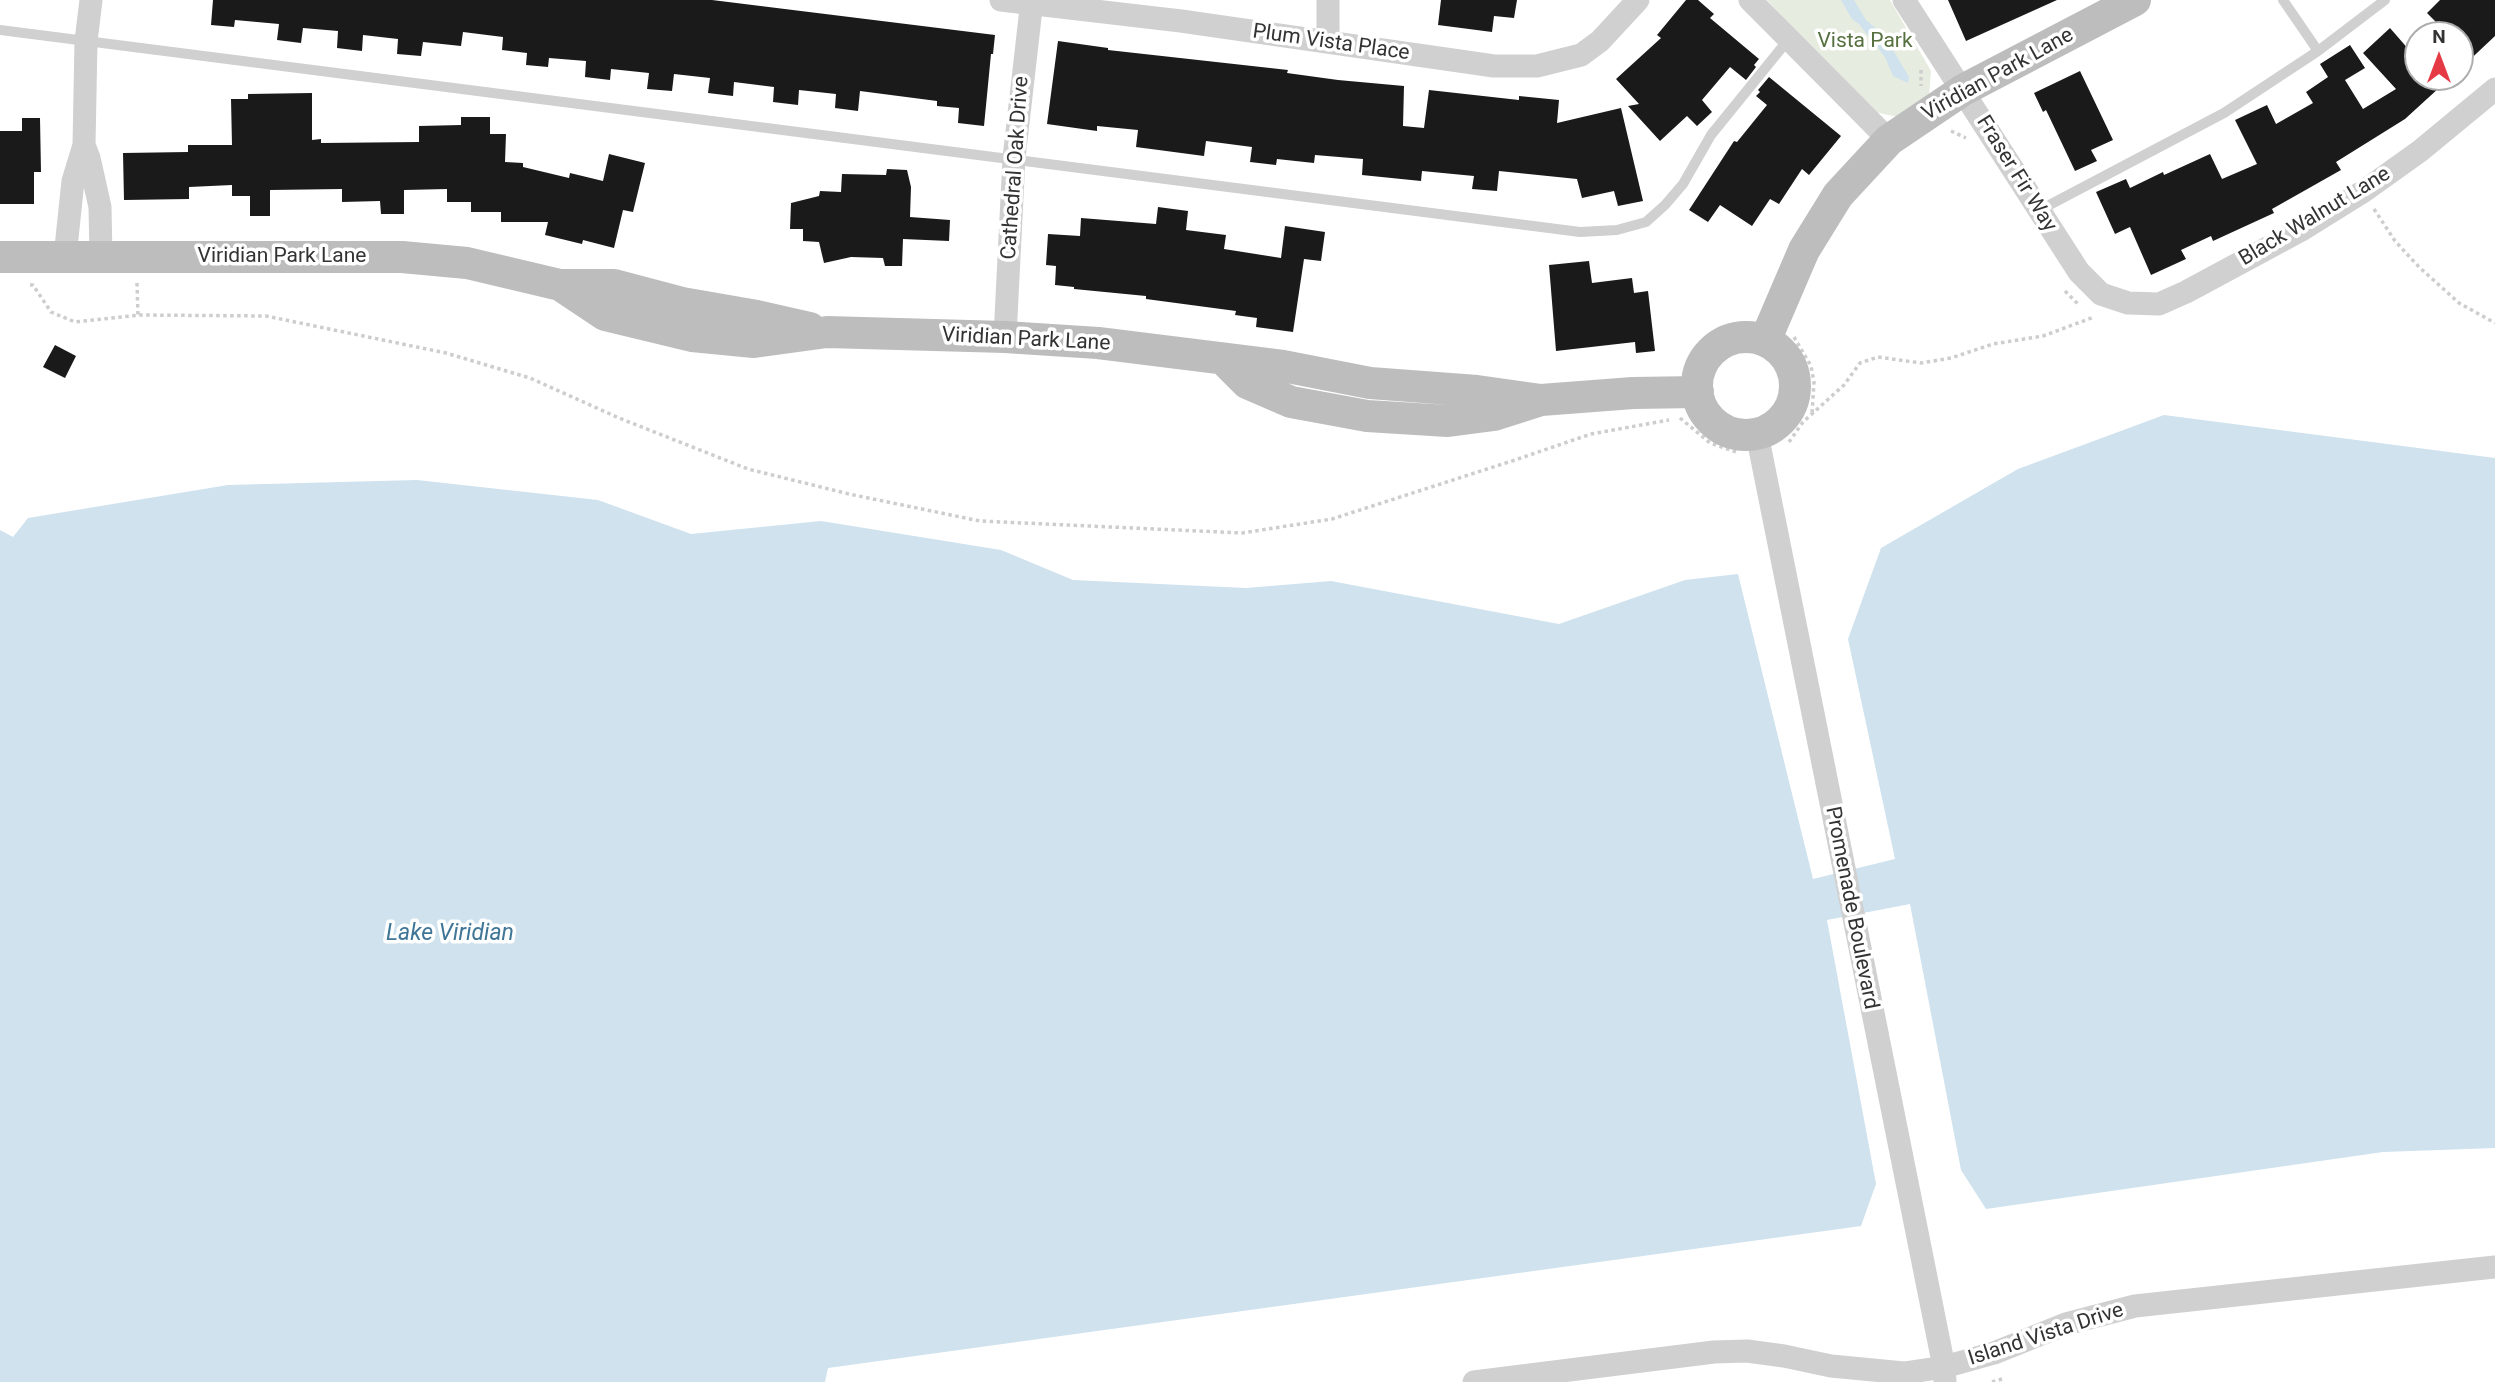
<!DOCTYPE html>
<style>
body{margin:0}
#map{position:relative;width:2495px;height:1382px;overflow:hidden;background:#fff;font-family:Roboto,sans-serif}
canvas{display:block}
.north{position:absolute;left:2404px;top:21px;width:70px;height:70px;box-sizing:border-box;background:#fff;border:2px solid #adadad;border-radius:50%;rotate:0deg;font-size:19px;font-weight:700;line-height:28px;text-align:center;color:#333}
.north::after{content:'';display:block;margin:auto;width:24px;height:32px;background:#e63946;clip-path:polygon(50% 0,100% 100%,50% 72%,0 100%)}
</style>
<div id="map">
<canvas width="2495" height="1382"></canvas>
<div class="north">N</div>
</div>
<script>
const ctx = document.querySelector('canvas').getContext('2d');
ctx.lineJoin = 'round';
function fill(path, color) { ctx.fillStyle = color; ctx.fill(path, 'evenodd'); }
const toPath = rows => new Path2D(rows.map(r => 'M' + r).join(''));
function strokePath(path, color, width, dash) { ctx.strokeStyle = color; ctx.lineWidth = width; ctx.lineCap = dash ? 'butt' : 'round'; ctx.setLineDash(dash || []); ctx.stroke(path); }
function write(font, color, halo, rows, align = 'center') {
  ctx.font = font + ' Roboto,sans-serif'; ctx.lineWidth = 7; ctx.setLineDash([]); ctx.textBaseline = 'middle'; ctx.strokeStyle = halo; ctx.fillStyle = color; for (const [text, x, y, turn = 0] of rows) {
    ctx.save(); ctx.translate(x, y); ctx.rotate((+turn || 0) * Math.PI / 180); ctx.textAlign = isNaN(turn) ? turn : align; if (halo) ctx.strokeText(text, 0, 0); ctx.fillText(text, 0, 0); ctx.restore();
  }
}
fill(toPath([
 [1767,0,1890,0,1931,71,1929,95,1897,117,1871,111]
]), '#e6ecdf');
fill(toPath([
 [1841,0,1854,0,1866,20,1884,35,1909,77,1908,83,1893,76,1885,57,1859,24,1852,19],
 [2164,415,2495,458,2495,1148,2383,1152,1986,1209,1961,1170,1910,904,1827,920,1876,1184,1861,1226,828,1368,825,1382,0,1382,0,530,13,537,28,518,228,485,417,480,598,500,691,534,821,521,1001,550,1073,580,1246,588,1331,581,1559,624,1685,580,1738,574,1813,879,1895,859,1848,639,1881,548,2018,469]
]), '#cfe2ee');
fill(toPath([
 [213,0,712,0,995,35,993,54,991,54,984,126,958,123,959,108,937,106,937,101,860,91,858,111,835,108,836,94,799,90,798,105,773,102,774,87,734,82,733,96,708,93,710,78,674,74,672,91,647,89,649,73,611,69,610,80,585,77,586,61,549,58,548,67,526,65,527,53,502,50,503,37,463,32,461,46,423,42,421,56,397,54,398,39,363,35,362,51,337,48,338,31,303,28,301,43,277,40,279,24,235,20,234,27,211,25],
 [1441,0,1517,0,1514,18,1494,16,1492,32,1438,25],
 [1686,0,1698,0,1714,14,1710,18,1759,59,1754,65,1756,67,1746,80,1730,67,1702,100,1712,112,1697,126,1687,116,1660,141,1628,106,1639,104,1616,79,1661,38,1657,35],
 [1948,0,2057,0,1966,41],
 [2440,0,2495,0,2495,36,2460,69,2460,35,2428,35,2439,25,2427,13],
 [2390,28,2410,51,2418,44,2418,77,2451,77,2405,119,2336,162,2341,170,2272,209,2274,213,2213,241,2211,236,2181,250,2186,259,2151,275,2130,227,2115,234,2096,192,2126,179,2130,188,2163,172,2164,175,2210,154,2222,179,2257,164,2235,120,2267,105,2276,124,2313,103,2306,92,2328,77,2320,64,2350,45,2365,68,2345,80,2363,109,2396,89,2363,53],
 [1058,41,1108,48,1108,50,1288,70,1287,73,1338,80,1404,86,1403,126,1424,128,1429,90,1519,100,1519,96,1559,100,1557,123,1621,108,1643,201,1618,206,1614,191,1582,198,1577,179,1499,171,1497,191,1472,189,1474,176,1422,171,1421,181,1362,175,1363,159,1315,155,1314,163,1277,159,1276,165,1250,162,1252,147,1206,141,1204,156,1136,147,1138,130,1097,126,1097,131,1047,124],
 [2080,71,2113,140,2091,150,2097,161,2075,171,2046,110,2043,112,2034,93],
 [1769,77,1841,136,1809,175,1802,169,1779,204,1770,199,1752,226,1720,205,1708,222,1689,210,1734,141,1737,142,1767,105,1756,96,1760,92,1758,90],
 [312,93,312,140,321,139,321,143,419,142,419,126,461,125,461,117,490,117,490,134,506,134,505,162,523,163,523,167,569,178,570,173,603,181,609,154,645,163,633,212,623,210,614,248,583,240,582,244,545,235,548,222,501,222,501,212,471,212,471,202,447,202,447,189,404,190,404,214,381,214,380,201,342,202,342,189,270,190,270,216,250,216,250,196,232,196,232,185,189,187,189,199,124,200,123,153,188,152,188,145,232,145,231,99,248,99,248,94],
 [22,118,40,118,41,172,34,172,34,204,0,204,0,131,22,131],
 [887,169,907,170,911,187,910,217,950,220,949,241,903,239,902,266,885,266,883,258,851,257,824,263,819,242,803,241,803,229,790,229,791,203,819,196,820,191,841,192,842,174,886,175],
 [1158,207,1188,211,1186,230,1226,235,1224,249,1281,258,1285,226,1325,232,1321,261,1304,259,1293,332,1256,327,1257,318,1235,315,1236,311,1146,299,1146,296,1074,289,1074,287,1055,285,1056,266,1046,265,1048,234,1080,236,1081,218,1156,224],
 [1589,261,1592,283,1632,278,1634,293,1648,291,1655,351,1636,353,1635,342,1556,351,1549,265],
 [55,345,76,356,65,378,43,367]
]), '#1a1a1a');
strokePath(toPath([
 [1921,70,1921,86],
 [1951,131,1966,138],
 [2374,209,2395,241,2419,267,2459,303,2495,323],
 [137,283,138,316],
 [30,285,33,285,51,312,75,322,140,315,266,316,446,353,530,378,619,418,748,469,849,494,980,521,1242,533,1332,519,1515,460,1591,434,1669,420],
 [2065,291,2079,305],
 [1794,337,1811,366,1814,382,1812,414],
 [1680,418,1710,443,1739,453],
 [1789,442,1803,422,1844,385,1860,363,1878,357,1921,363,1951,358,1993,344,2043,336,2094,317],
 [1992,1382,2002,1379]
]), '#cdcdcd', 3.5, [3.5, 3.5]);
strokePath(toPath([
 [2283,0,2318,51],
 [0,30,1580,232,1617,230,1646,222,1665,205,1683,184,1711,135,1788,40],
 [2038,211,2224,113,2318,51,2385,0]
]), '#d0d0d0', 10);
strokePath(toPath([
 [1001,0,1181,21,1494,66,1537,66,1581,55,1600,41,1638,0],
 [1750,0,1889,140],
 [1904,0,2079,272,2101,294,2128,303,2159,304,2186,292,2303,229,2364,191,2420,151,2495,89],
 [1328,42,1328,0],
 [84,145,89,158,100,207,101,257],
 [65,257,73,181,84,145,86,41,91,0],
 [1005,337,1014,158,1032,0],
 [1757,434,1944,1367,1945,1381],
 [1474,1382,1714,1352,1747,1351,1784,1356,1831,1366,1904,1373,1944,1367,1994,1353,2066,1324,2135,1306,2495,1267]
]), '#d0d0d0', 23);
strokePath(toPath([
 [0,257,402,257,467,263,560,285,614,285,682,303,757,316,810,328],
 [560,285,605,315,692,336,754,342,827,332,1005,337,1098,343,1283,366,1370,383,1477,391,1541,400],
 '1697 386a49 49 0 1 1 98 0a49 49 0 1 1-98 0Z',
 [1765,341,1804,250,1838,195,1889,140,1963,90,2135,0],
 [1224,360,1247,383,1291,402,1367,416,1448,421,1494,415,1541,400,1633,393,1698,392]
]), '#bdbdbd', 32);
write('21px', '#56703f', '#fff', [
 ["Vista Park",1865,42]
]);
write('21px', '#333', '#fff', [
 ["Plum Vista Place",1331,43,8],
 ["Viridian Park Lane",1998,75,-29],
 ["Cathedral Oak Drive",1016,168,-86],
 ["Fraser Fir Way",2016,174,58],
 ["Black Walnut Lane",2315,217,-31],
 ["Viridian Park Lane",282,257],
 ["Viridian Park Lane",1026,340,3],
 ["Promenade Boulevard",1851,908,79],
 ["Island Vista Drive",2046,1335,-18]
]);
write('italic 23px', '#3f7597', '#fff', [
 ["Lake Viridian",450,934]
]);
</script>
